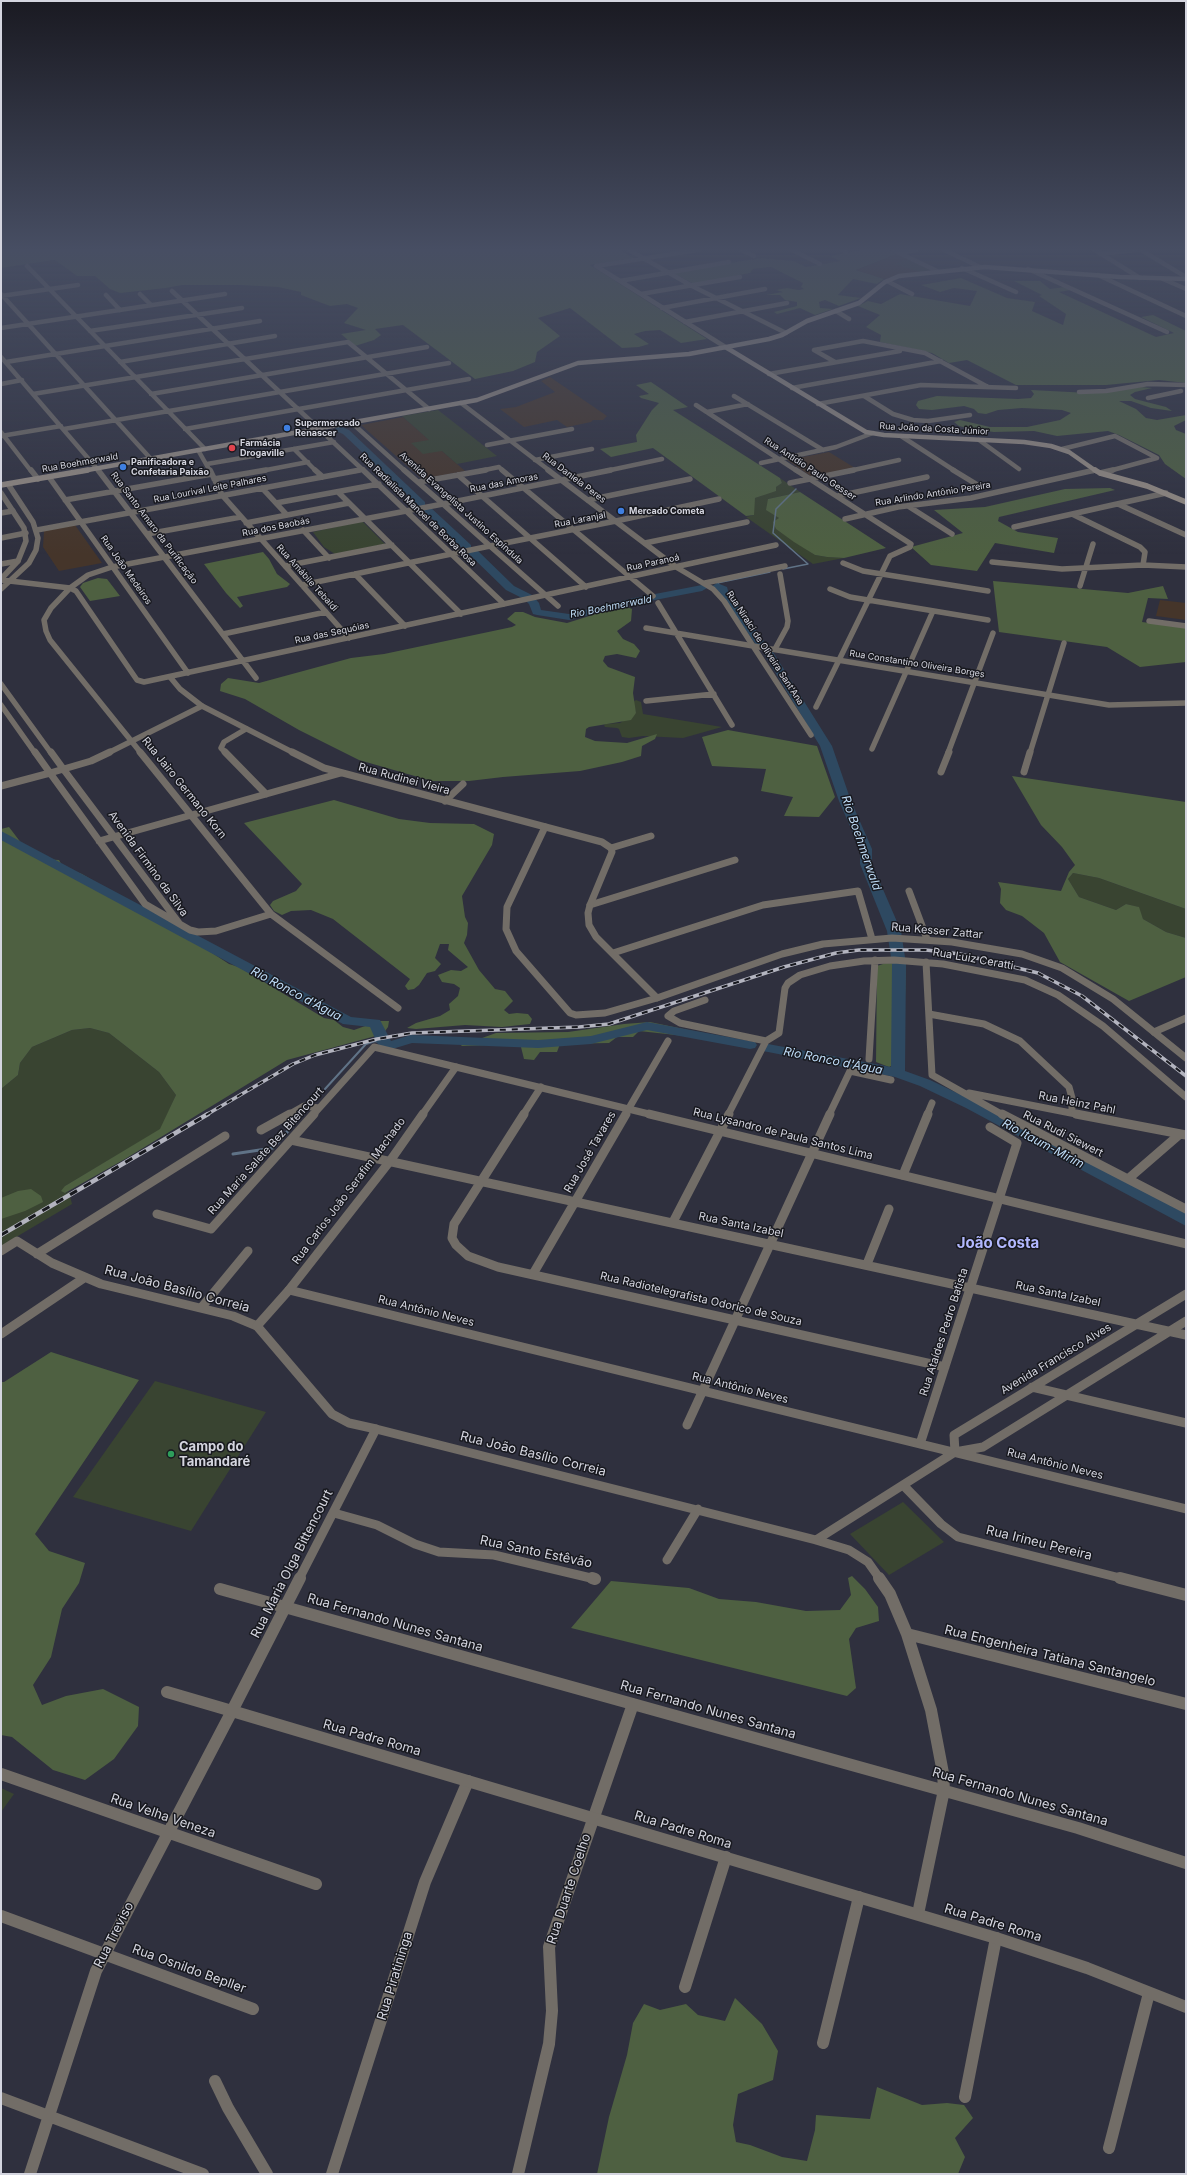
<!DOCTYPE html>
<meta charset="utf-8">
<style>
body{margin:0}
#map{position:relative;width:1187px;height:2175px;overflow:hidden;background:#2f303e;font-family:Inter,sans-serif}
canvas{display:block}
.frame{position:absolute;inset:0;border:2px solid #d4d5df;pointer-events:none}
</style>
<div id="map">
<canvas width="1187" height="2175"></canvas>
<div class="frame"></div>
</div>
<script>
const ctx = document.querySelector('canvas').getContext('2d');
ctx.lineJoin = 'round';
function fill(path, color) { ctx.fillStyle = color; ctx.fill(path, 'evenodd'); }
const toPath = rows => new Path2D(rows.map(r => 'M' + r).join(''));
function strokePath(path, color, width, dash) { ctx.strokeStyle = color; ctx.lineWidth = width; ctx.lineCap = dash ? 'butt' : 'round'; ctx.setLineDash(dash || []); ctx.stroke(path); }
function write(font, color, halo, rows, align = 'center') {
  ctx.font = font + ' Inter,sans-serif'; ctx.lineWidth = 3; ctx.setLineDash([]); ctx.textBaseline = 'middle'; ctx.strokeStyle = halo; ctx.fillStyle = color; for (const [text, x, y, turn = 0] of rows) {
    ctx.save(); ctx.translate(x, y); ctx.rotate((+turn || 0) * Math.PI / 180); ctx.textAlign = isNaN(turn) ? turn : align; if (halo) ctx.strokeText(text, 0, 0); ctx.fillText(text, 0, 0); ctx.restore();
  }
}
fill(toPath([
 [897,254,928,270,884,279,856,270],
 [550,377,591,405,607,416,603,420,593,420,591,422,567,427,557,420,524,427,500,409,516,407,555,392,541,381],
 [403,417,465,471,422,479,361,425],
 [829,452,855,468,812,477,787,460],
 [75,525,102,563,59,571,43,547,44,531],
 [1160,600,1186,603,1186,620,1156,616]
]), '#45352a');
fill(toPath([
 [908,259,928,269,928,270,921,272,894,264],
 [438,410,497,456,457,464,442,451,423,454,411,443,429,440,402,416],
 [780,478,800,492,768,499,779,518,776,529,815,555,827,557,844,558,813,564,746,517,754,515,754,498,761,496,782,483],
 [362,521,385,544,335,554,324,547,313,532],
 [636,700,641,702,643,714,722,727,683,738,643,736,629,738,622,737,619,729,617,728,605,727,604,725,606,724,620,723,636,713,633,702],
 [1073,873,1099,878,1186,909,1186,938,1166,932,1143,919,1138,907,1126,904,1116,910,1079,897,1068,879],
 [90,1028,109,1033,159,1072,176,1095,161,1129,65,1186,65,1193,69,1192,72,1204,1,1246,1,1089,18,1075,20,1063,32,1047,72,1030],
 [155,1381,266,1412,191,1531,73,1497],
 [903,1502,944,1542,889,1575,850,1534],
 [1,1788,14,1794,1,1812]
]), '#394431');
fill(toPath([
 [1,250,620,250,633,258,590,265,707,339,681,343,660,330,645,331,634,334,649,344,639,347,622,348,570,308,538,318,560,336,537,352,535,362,513,371,475,379,403,325,375,329,381,335,374,340,355,346,341,334,366,330,344,323,358,308,347,304,330,306,301,295,301,292,278,287,240,285,182,285,166,288,120,293,110,289,95,276,77,276,55,260,1,268],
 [863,250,888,250,897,254,856,270,884,279,877,284,853,279,838,295,861,298,839,306,825,300,819,302,820,308,833,309,815,315,800,308,777,314,774,312,797,306,797,302,785,300,780,295,766,295,783,292,776,290,787,288,799,290,804,289,801,287,803,283,771,267,753,269,750,273,694,284,671,272,762,258,794,261,806,267,840,261,830,256],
 [961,278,1007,298,1035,302,1032,311,1063,325,1066,314,1039,296,1042,295,1014,281,1040,281,1050,289,1064,287,1071,290,1059,292,1156,337,1174,333,1141,317,1153,315,1186,331,1186,383,1159,380,1106,385,1016,385,967,360,949,363,932,353,880,342,881,335,866,327,880,315,858,306,868,301,881,304,900,294,970,306,977,291,954,288,940,292,921,285],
 [651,382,688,407,673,410,780,478,782,483,776,487,776,491,755,498,754,515,746,516,653,448,611,457,600,449,637,442,636,435,652,410,659,403,641,398,639,396,649,394,636,385],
 [1141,387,1152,388,1135,392,1130,395,1135,399,1166,407,1172,411,1151,408,1131,401,1119,401,1136,409,1146,418,1157,420,1186,415,1186,420,1174,426,1176,430,1186,434,1186,479,1165,464,1159,455,1119,435,1108,431,1057,436,1034,431,994,432,971,429,959,426,954,422,960,420,990,427,1027,427,1060,420,1071,413,1062,410,1022,408,998,410,986,414,978,413,974,409,964,406,932,410,919,409,916,405,918,401,937,396,1018,399,1031,398,1034,394,1031,390,1089,393],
 [1110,488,1115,490,999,517,998,521,1018,532,1058,538,1054,553,995,543,977,571,931,565,911,547,963,533,934,510,985,507,1065,489],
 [800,492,886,548,844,558,827,557,815,555,794,542,776,529,773,522,779,518,766,510,768,499],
 [263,552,269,559,277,574,290,584,287,587,237,597,243,606,240,608,226,593,204,564],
 [98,578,107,579,120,596,90,601,80,587,83,583],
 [993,581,1128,593,1163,586,1168,599,1148,598,1142,622,1186,628,1186,662,1140,667,1107,647,999,632],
 [627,607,632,609,631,621,617,631,623,639,634,644,640,651,636,658,617,654,605,656,603,661,608,667,635,677,633,693,636,713,631,720,589,727,586,729,585,737,595,741,627,743,657,734,655,739,642,746,641,756,622,762,580,771,503,777,469,781,432,781,359,760,299,730,245,699,220,691,221,684,228,678,259,683,351,658,384,654,512,627,516,625,507,619,515,612,523,612,535,617,567,623,599,613],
 [728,730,817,746,835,797,819,817,784,816,793,797,761,791,766,769,712,766,702,737],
 [1012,776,1186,802,1186,909,1099,878,1073,873,1068,879,1079,897,1116,910,1126,904,1139,907,1143,919,1166,932,1186,938,1186,977,1129,1001,1060,962,1044,933,1022,916,1006,910,1000,903,1001,889,998,882,1061,891,1069,872,1075,865,1062,847,1041,825],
 [334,800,399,819,430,823,474,824,494,834,492,845,462,896,465,917,468,923,467,935,464,943,479,970,495,989,505,991,513,1001,504,1010,509,1014,517,1013,528,1014,532,1019,530,1024,502,1027,465,1025,416,1029,407,1028,416,1023,440,1016,450,1010,449,1004,458,996,460,988,454,984,442,982,438,975,451,970,461,971,468,967,448,950,449,944,440,944,435,958,441,964,435,971,427,973,419,985,414,989,408,990,405,986,410,979,333,919,311,910,291,911,282,915,274,911,270,905,273,901,296,891,302,884,244,823],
 [9,827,25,848,33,849,41,854,43,859,59,860,63,867,82,874,109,890,114,896,144,909,149,917,177,930,229,964,239,967,324,1018,334,1020,343,1027,354,1030,379,1021,389,1021,388,1027,383,1034,287,1060,125,1159,65,1193,61,1191,65,1186,160,1129,176,1095,159,1072,109,1033,90,1028,72,1030,32,1047,20,1063,18,1075,1,1089,1,829],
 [886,963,904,964,906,966,903,1060,889,1067,876,1062,877,966],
 [650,1022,746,1042,740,1045,694,1037,639,1031,633,1037,617,1037,609,1043,560,1044,557,1052,540,1052,534,1060,524,1059,521,1047,507,1044,499,1046,490,1045,462,1046,459,1043,467,1038,482,1038,496,1033,568,1032,624,1024],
 [31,1189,41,1196,43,1202,25,1211,1,1219,1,1198,18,1191],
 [51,1352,139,1380,35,1534,49,1551,85,1563,79,1583,62,1609,51,1657,33,1685,42,1705,66,1696,103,1689,139,1707,138,1726,114,1759,85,1780,53,1770,12,1737,1,1735,1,1382,4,1382],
 [852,1576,865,1589,878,1607,879,1621,856,1628,849,1639,856,1688,847,1696,571,1628,611,1581,689,1588,719,1599,756,1602,806,1611,840,1610,851,1595,848,1578],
 [735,1998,762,2024,778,2051,773,2080,738,2094,733,2125,736,2142,750,2145,782,2157,807,2161,815,2130,816,2115,870,2119,877,2087,922,2105,947,2103,964,2105,973,2118,955,2138,965,2157,958,2174,597,2174,609,2117,627,2055,633,2023,644,2004,660,2010,686,2004,698,2015,725,2021]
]), '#4e6041');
strokePath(toPath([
 [783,569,808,564,773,533,776,509,796,489],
 [719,585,717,583,770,572]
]), '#607387', 1.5);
strokePath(toPath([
 [325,1089,366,1044,375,1041,384,1043],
 [302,1115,305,1111]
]), '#607387', 2);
strokePath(toPath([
 [233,1154,273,1148,303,1114]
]), '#607387', 3);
fill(toPath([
 [339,426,349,430,425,502,425,506,419,506,343,434,336,431,336,427,339,426],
 [427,506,430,507,471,545,471,549,463,549,424,511,424,507,427,506],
 [473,549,477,550,514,586,532,595,539,603,541,610,569,614,634,598,702,585,707,588,702,591,634,604,569,620,537,615,533,614,529,604,524,599,506,590,469,554,468,552,473,549],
 [717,583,727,587,729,594,766,644,765,646,757,646,718,591,712,586,717,583],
 [768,649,773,652,832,746,851,801,872,849,872,864,901,931,906,964,905,1071,930,1080,976,1102,1186,1213,1186,1226,966,1108,920,1086,895,1077,763,1051,761,1048,763,1045,768,1044,891,1067,892,964,887,931,860,864,860,849,839,801,820,746,763,652,768,649],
 [1,831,351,1017,380,1020,391,1041,411,1035,538,1040,591,1036,647,1022,750,1041,755,1042,757,1045,755,1048,750,1049,647,1030,591,1044,538,1048,412,1043,389,1050,384,1049,377,1043,370,1027,343,1024,1,840,1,831]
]), '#2e4961');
strokePath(toPath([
 [629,250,692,286,786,333],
 [741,250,754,256],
 [792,250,820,264],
 [843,250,846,252],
 [893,250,937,271],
 [1095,250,1140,278],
 [1141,250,1186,277],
 [899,253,916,250],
 [1100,254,1136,250],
 [27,266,205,449],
 [596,266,727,348],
 [596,266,698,250],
 [962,268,1016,292],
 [1028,269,1167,332],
 [1098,275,1186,316],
 [1163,279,1186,289],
 [620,281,729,262],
 [887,281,912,294],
 [172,291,364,471],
 [1,294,151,459],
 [140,294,151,305],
 [641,294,740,277],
 [106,295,120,310],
 [1,296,78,285],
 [662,308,765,289],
 [836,311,849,319],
 [685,322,787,303],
 [1,328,225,294],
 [90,331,242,308],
 [1,357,99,471],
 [6,362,260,321],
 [120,362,275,336],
 [835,362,814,350,863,341,925,353,988,387],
 [769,374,900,351],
 [1,384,22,380],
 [792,388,941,361],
 [1079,392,1106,391,1148,384,1186,385],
 [33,394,348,342,429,409],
 [151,394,427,347],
 [734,396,823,450],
 [864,396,893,414,913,420,928,421,970,415],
 [1148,398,1181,391],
 [818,404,921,385,1016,388],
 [696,405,797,471],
 [707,412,748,404],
 [352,423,405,471],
 [64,429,449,363],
 [185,429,469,379],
 [1,432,31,471],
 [1,436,61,426],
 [901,436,955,471],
 [979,440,1019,469],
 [487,445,572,429],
 [294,449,316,471],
 [1062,449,1115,436,1157,458],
 [198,450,210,471],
 [535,460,592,449],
 [761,463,836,447,873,433],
 [207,464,334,442],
 [261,471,308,462],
 [355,471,363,469],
 [480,471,499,467,503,471],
 [606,471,662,459],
 [849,471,899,460],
 [1093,471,1095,470],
 [1109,471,1157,458]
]), '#726d67', 4.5);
strokePath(toPath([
 [31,470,38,479],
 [98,470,256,678],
 [210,470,222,495,349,638],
 [315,470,323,477],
 [363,470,504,604],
 [404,470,443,504,611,470],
 [502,470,653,596],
 [796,470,911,544,910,547,890,556,816,707],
 [953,470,976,484],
 [1100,473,1113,470],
 [458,475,586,587],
 [49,477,188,673],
 [214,479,266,470],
 [419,482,486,470],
 [790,483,854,470],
 [262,488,287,515],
 [338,492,461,614],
 [838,496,927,477],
 [65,500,212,474],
 [588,500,690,479],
 [276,503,379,484],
 [1118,504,1186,535],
 [908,506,952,534],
 [1,513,13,511],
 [1072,514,1140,547,1145,552,1143,565],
 [845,519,898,507,971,498,1095,470],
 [616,521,719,499],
 [246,523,349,503],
 [1014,527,1166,493],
 [37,530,360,470],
 [303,530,329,558],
 [147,534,241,517],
 [1,538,26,533],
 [645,543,747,522],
 [992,562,1062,569,1143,565,1186,567],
 [843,563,863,571,988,591],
 [1,564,18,561],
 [285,566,392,545],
 [355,574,405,626],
 [705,583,785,566],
 [302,585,490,546,558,606],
 [1080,586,1093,544],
 [830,589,850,597,988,620],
 [658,603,732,725],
 [1149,621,1186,626],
 [646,628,753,646,811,735],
 [223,634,326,612],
 [775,649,787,627,788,621,780,574],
 [170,677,180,689,202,706],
 [646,701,714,694],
 [872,749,933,611],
 [141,753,50,640,46,631,44,620,51,608,70,588,76,591,137,680,144,682,776,545],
 [226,753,221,748,224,742,246,729],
 [948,753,993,633],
 [1030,753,1064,643]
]), '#726d67', 5.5);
strokePath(toPath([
 [140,752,271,914,398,1008],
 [225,752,266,794],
 [64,770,179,923],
 [941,772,949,752],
 [1024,772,1030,752],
 [1,786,50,773,145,904,190,930,198,932,216,931,271,914],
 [445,801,463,784],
 [545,827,507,907,506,929,516,951,570,1013,576,1015,605,1013,657,998],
 [99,841,341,773],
 [611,848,651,836],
 [909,891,927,939],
 [590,905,735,860],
 [613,953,763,905,858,891,872,939],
 [926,962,932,1075,1003,1115],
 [705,1000,674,1011,668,1016,680,1023,766,1041],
 [929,1014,984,1024,1020,1041,1069,1087,1072,1098,1072,1113],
 [1154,1032,1186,1018],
 [766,1041,779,1033,785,988,788,983,800,975,830,966,864,961,894,960,943,964,1025,980,1058,995,1103,1026,1186,1097],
 [869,1059,875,960],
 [969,1093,1081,1115],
 [288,1115,304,1106,319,1108],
 [313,1115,374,1047,456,1067],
 [523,1115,541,1087],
 [625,1115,668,1041],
 [728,1115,766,1041],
 [829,1115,850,1071,891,1080],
 [927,1115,932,1103]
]), '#726d67', 7);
strokePath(toPath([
 [524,1114,454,1224,452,1238,456,1245,468,1256,498,1267,945,1367],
 [1002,1114,1186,1209],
 [1076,1114,1186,1135],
 [261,1130,290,1114],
 [291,1140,1186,1335],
 [903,1175,928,1114],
 [1128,1179,1180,1134],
 [157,1214,211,1229,314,1114],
 [673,1222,729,1114],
 [1,1251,17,1241,52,1263,101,1284,233,1316,257,1326],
 [37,1254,225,1136],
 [867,1264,889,1209],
 [533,1274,626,1114],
 [289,1290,1186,1509],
 [201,1308,248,1251],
 [1,1334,84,1278],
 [1032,1387,1186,1423],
 [687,1425,830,1114],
 [376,1429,816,1540,849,1550,868,1562,880,1579],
 [920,1444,1017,1143,990,1127],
 [955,1452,954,1435,1186,1294],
 [903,1485,941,1524,958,1537,1124,1579],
 [334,1513,377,1525,415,1544,439,1552,494,1555,595,1579],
 [816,1540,955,1452,983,1447,1186,1321],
 [667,1560,698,1509]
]), '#726d67', 9);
strokePath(toPath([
 [592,1578,595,1579],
 [879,1578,890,1594,907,1634,931,1710,943,1773,944,1790,918,1914],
 [1120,1578,1186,1595],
 [220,1589,1078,1828,1186,1863],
 [907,1634,1186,1704],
 [1,1774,316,1884],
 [1,1916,253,2009],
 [685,1987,726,1857],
 [823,2043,859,1897],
 [215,2081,228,2108,267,2174],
 [965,2097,996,1938],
 [1,2098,203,2174],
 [1109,2148,1149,1993],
 [30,2174,96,1971,232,1711,167,1692],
 [332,2174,425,1882,468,1781],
 [518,2174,549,2044,552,2011,549,1947,633,1704]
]), '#726d67', 12);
strokePath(toPath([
 [944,250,980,267],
 [461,403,550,471]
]), '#726d67', 4.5);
strokePath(toPath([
 [548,470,676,567,713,589,724,601,753,646,1109,705,1186,703],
 [1,493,24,528,26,541,18,561,1,579],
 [1,580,70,588,88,575,112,567,443,504,490,546,616,521],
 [1,589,29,563,36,550,38,538,33,522,8,484],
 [1,684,51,753],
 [1,705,35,753],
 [108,753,202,706,294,753]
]), '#726d67', 5.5);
strokePath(toPath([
 [35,752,50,773,91,761,110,752],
 [51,752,64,770],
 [292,752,324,768,602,842,611,848,612,852,590,905,588,913,589,925,596,937,657,998,782,954,823,944,892,938,952,942,1022,954,1062,968,1113,999,1186,1058],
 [422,1115,456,1067,653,1115]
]), '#726d67', 7);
strokePath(toPath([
 [649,1114,1186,1244],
 [299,1579,376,1429,349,1423,332,1414,257,1326,289,1290,390,1161,423,1114]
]), '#726d67', 9);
strokePath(toPath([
 [300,1578,232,1711,996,1938,1087,1968,1186,2007]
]), '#726d67', 12);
strokePath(toPath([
 [727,348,866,432,884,435,1024,442,1051,446,1069,452,1096,471],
 [82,471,477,400,578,363,689,354,769,339,782,335,807,321,859,303,885,282,899,276,985,267,1120,277,1186,279]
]), '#978e85', 4.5);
strokePath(toPath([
 [1095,470,1100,473,1147,486,1186,502],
 [1,485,88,470]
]), '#978e85', 5.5);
const railFar1 = toPath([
 [206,1115,293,1064,315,1055,377,1039,412,1033,579,1027,609,1024,784,967,836,953,859,950,926,950,960,954,1038,973,1082,996,1186,1076]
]);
const rail = toPath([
 [1,1235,208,1114]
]);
strokePath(railFar1, '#b3b4bf', 3.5);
strokePath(rail, '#b3b4bf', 4.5);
strokePath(railFar1, '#18191f', 2, [6]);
strokePath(rail, '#18191f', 3, [8]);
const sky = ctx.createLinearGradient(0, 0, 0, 555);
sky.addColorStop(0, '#1a1a22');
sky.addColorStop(0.45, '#474e63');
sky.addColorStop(1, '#474e6300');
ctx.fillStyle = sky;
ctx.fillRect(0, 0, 1187, 555);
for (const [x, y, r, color] of [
 [287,428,4,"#3f7fe0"],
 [232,448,4,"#e0444e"],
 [123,467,4,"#3f7fe0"],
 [621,511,4,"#3f7fe0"],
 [171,1454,4,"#2e9e5b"]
]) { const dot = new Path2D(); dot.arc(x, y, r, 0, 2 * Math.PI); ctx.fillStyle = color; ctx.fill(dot); strokePath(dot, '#18191f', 1.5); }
write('bold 9px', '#d4d5df', '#18191f', [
 ["Supermercado",295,423],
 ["Renascer",295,433],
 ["Farmácia",240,443],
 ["Drogaville",240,453],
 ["Panificadora e",131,462],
 ["Confetaria Paixão",131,472],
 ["Mercado Cometa",629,511]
], 'left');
write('9px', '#d4d5df', '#18191f', [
 ["Rua João da Costa Júnior",934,429,3],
 ["Rua Boehmerwald",80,463,-10],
 ["Rua Antídio Paulo Gesser",810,469,33],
 ["Rua Daniela Peres",574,478,37],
 ["Rua das Amoras",504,483,-11],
 ["Rua Lourival Leite Palhares",210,489,-11],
 ["Rua Arlindo Antônio Pereira",933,494,-9],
 ["Avenida Evangelista Justino Espíndula",461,508,42],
 ["Rua Radialista Manoel de Borba Rosa",418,510,44],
 ["Rua Laranjal",580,520,-11],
 ["Rua dos Baobás",276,527,-11],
 ["Rua Santo Amaro da Purificação",154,528,53],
 ["Rua Paranoá",653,563,-12],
 ["Rua João Medeiros",126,570,55],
 ["Rua Amábile Tebaldi",307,578,48],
 ["Rua das Sequóias",332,633,-12],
 ["Rua Niralci de Oliveira Sant'Ana",765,648,57],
 ["Rua Constantino Oliveira Borges",917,664,9]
]);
write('italic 10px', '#bfddf8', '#18191f', [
 ["Rio Boehmerwald",611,607,-11]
]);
write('11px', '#d4d5df', '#18191f', [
 ["Rua Rudinei Vieira",404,779,15],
 ["Rua Jairo Germano Korn",184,788,51],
 ["Avenida Firmino da Silva",148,864,54],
 ["Rua Kesser Zattar",937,931,5],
 ["Rua Luiz Ceratti",973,959,10],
 ["Rua Heinz Pahl",1077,1103,11],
 ["Rua Lysandro de Paula Santos Lima",783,1134,14],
 ["Rua Rudi Siewert",1063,1134,27],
 ["Rua Maria Salete Bez Bitencourt",266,1151,-48],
 ["Rua José Tavares",590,1152,-60],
 ["Rua Carlos João Serafim Machado",349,1191,-53],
 ["Rua Santa Izabel",741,1225,12],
 ["Rua Santa Izabel",1058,1294,12],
 ["Rua Radiotelegrafista Odorico de Souza",701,1299,13],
 ["Rua Antônio Neves",426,1311,14],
 ["Rua Ataídes Pedro Batista",944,1332,-72],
 ["Avenida Francisco Alves",1056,1359,-31],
 ["Rua Antônio Neves",740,1388,14],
 ["Rua Antônio Neves",1055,1464,14]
]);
write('italic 12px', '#bfddf8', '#18191f', [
 ["Rio Boehmerwald",861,843,71],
 ["Rio Ronco d'Água",296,994,28],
 ["Rio Ronco d'Água",833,1061,11],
 ["Rio Itaum-Mirim",1043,1144,28]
]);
write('13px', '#d4d5df', '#18191f', [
 ["Rua João Basílio Correia",177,1289,15],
 ["Rua João Basílio Correia",533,1454,14],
 ["Rua Irineu Pereira",1039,1543,14],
 ["Rua Santo Estêvão",536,1552,12],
 ["Rua Maria Olga Bittencourt",292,1564,-63],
 ["Rua Fernando Nunes Santana",395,1623,16],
 ["Rua Engenheira Tatiana Santangelo",1050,1656,14],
 ["Rua Fernando Nunes Santana",708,1710,16],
 ["Rua Padre Roma",372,1738,16],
 ["Rua Fernando Nunes Santana",1020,1797,16],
 ["Rua Velha Veneza",163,1816,19],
 ["Rua Padre Roma",683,1830,17],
 ["Rua Duarte Coelho",569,1889,-72],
 ["Rua Padre Roma",993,1923,17],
 ["Rua Treviso",114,1935,-63],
 ["Rua Osnildo Bepller",189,1969,20],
 ["Rua Piratininga",395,1976,-73]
]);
write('bold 13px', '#d4d5df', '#18191f', [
 ["Campo do",179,1447],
 ["Tamandaré",179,1462]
], 'left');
write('bold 15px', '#b2b8fe', '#18191f', [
 ["João Costa",998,1243]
]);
</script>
